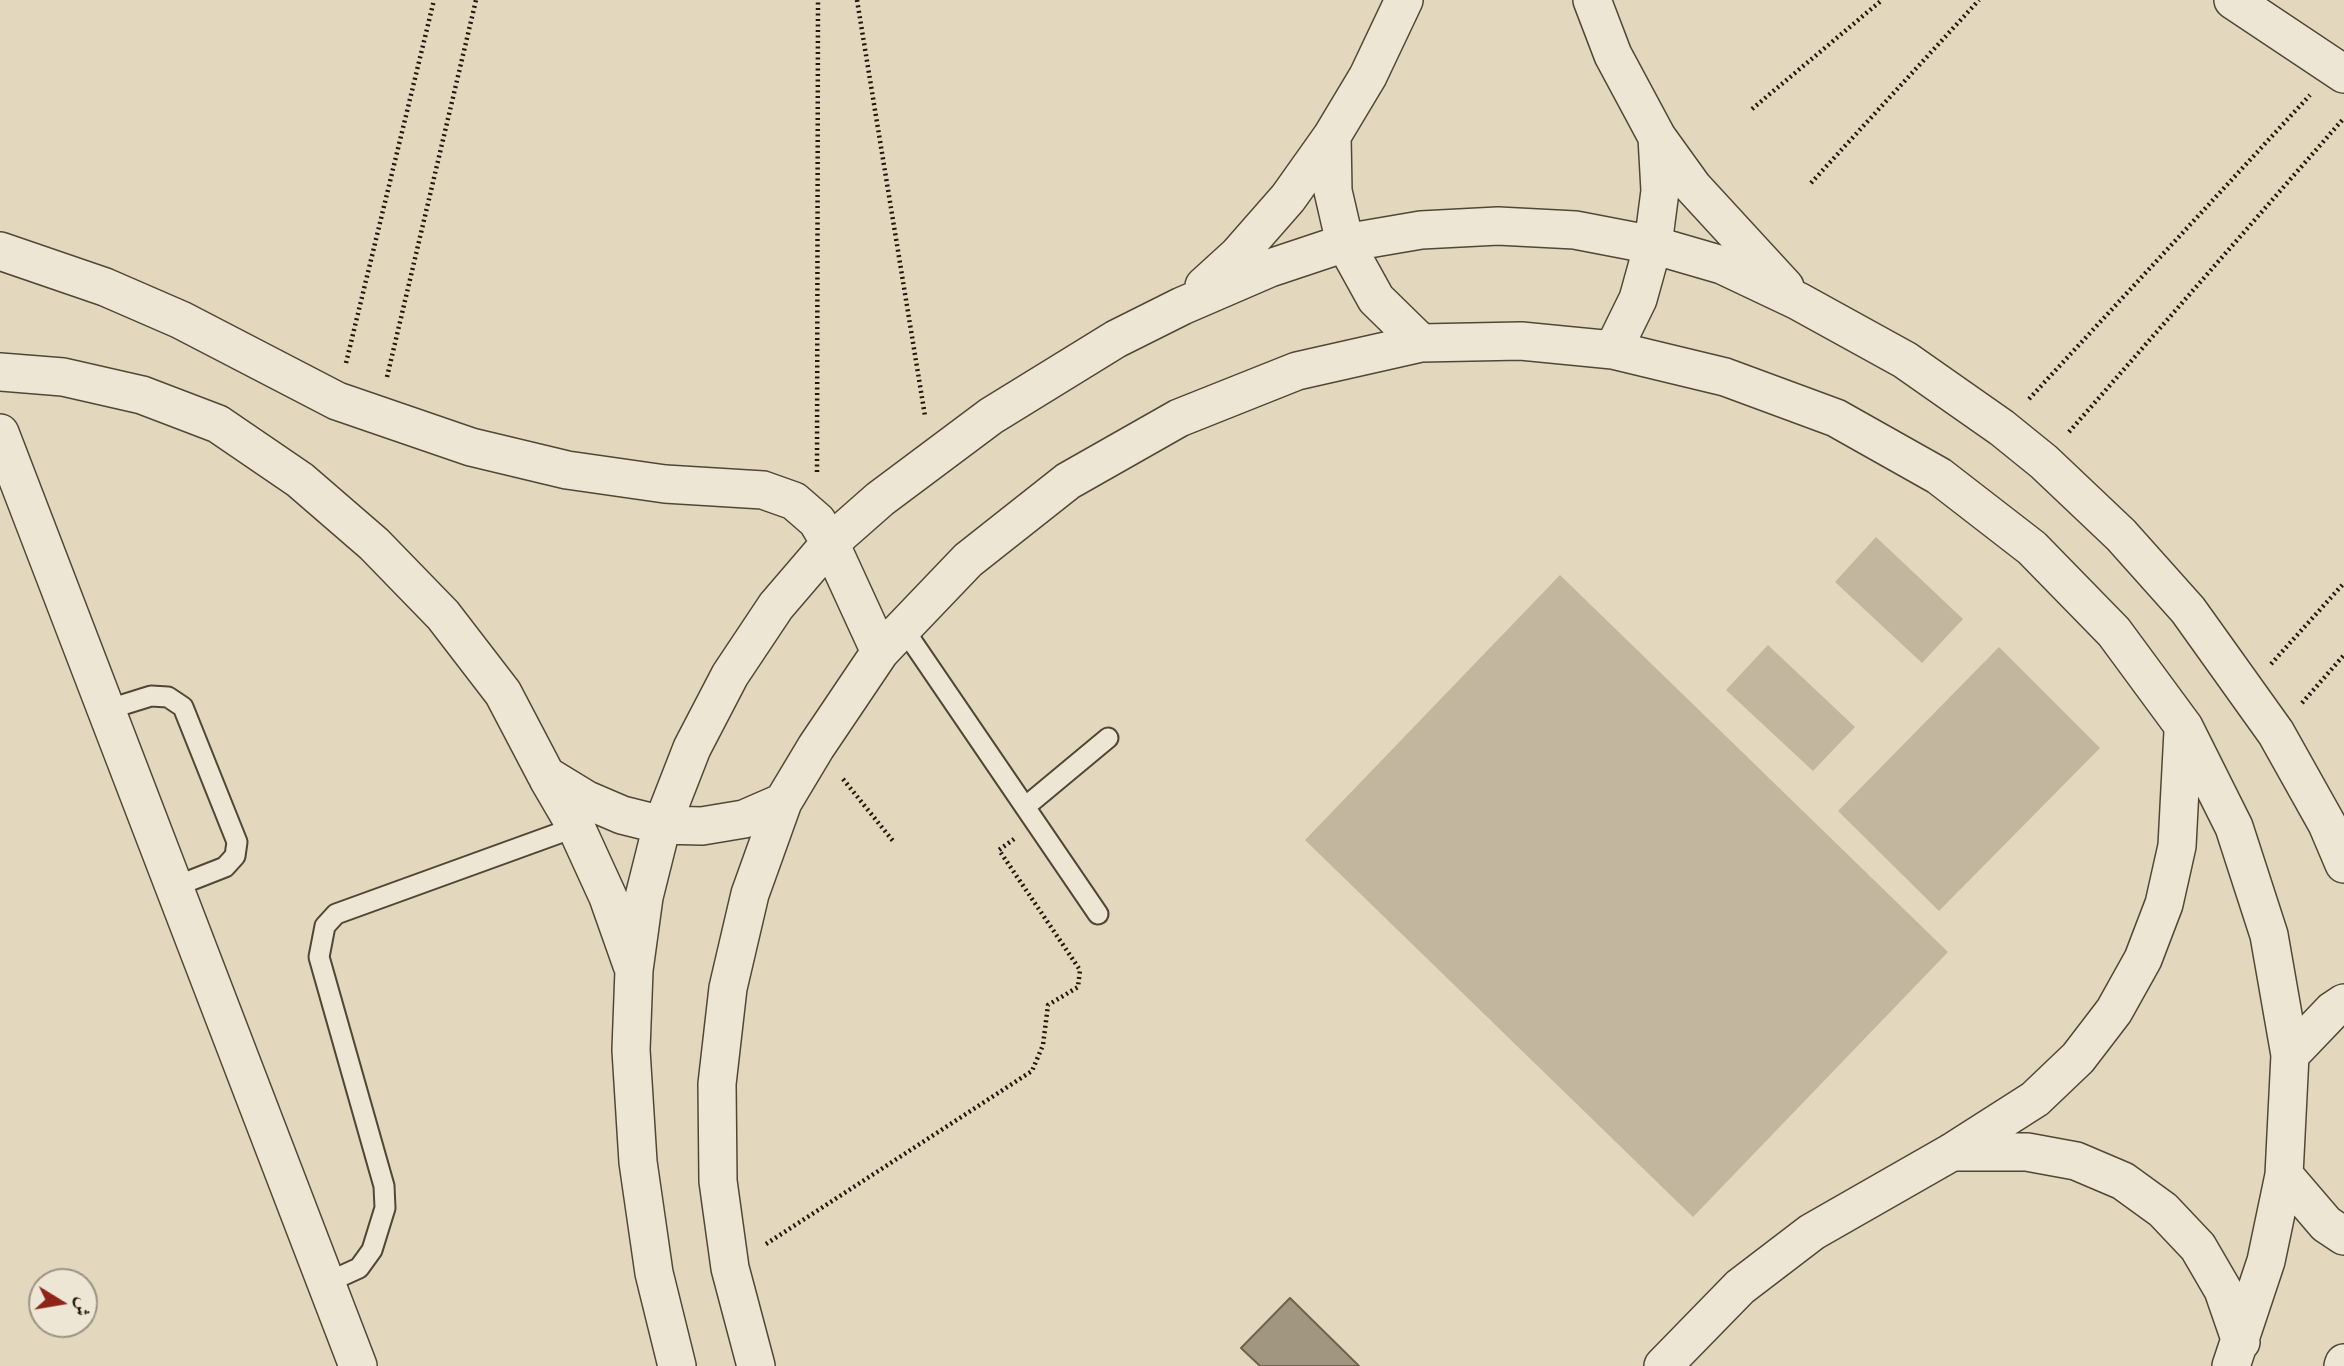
<!DOCTYPE html>
<meta charset="utf-8">
<style>
body{margin:0}
#map{position:relative;width:2344px;height:1366px;overflow:hidden;background:#e3d8bd;font-family:"IM FELL DW Pica",Amiri,serif}
canvas{display:block}
.north{position:absolute;left:28px;top:1268px;width:70px;height:70px;box-sizing:border-box;background:#ede6d4;border:2px solid #9c9382;border-radius:50%;rotate:101deg;font-size:19px;font-weight:700;line-height:28px;text-align:center;color:#221707}
.north::after{content:'';display:block;margin:auto;width:24px;height:32px;background:#8f2418;clip-path:polygon(50% 0,100% 100%,50% 72%,0 100%)}
</style>
<div id="map">
<canvas width="2344" height="1366"></canvas>
<div class="north">ش</div>
</div>
<script>
const ctx = document.querySelector('canvas').getContext('2d');
ctx.lineJoin = 'round';
function fill(path, color) { ctx.fillStyle = color; ctx.fill(path, 'evenodd'); }
const toPath = rows => new Path2D(rows.map(r => 'M' + r).join(''));
function strokePath(path, color, width, dash) { ctx.strokeStyle = color; ctx.lineWidth = width; ctx.lineCap = dash ? 'butt' : 'round'; ctx.setLineDash(dash || []); ctx.stroke(path); }
fill(toPath([
 [1876,537,1963,619,1922,663,1835,582],
 [1560,575,1948,952,1693,1217,1305,840],
 [1768,645,1855,727,1813,771,1726,690],
 [1999,647,2100,748,1939,911,1838,811]
]), '#c2b79e');
const water = toPath([
 [1290,1298,1359,1366,1260,1366,1241,1348,1290,1298]
]);
fill(water, '#a1967f');
strokePath(water, '#6e634f', 2);
const lane = toPath([
 [903,628,1098,914],
 [106,710,151,696,168,697,183,707,237,842,235,856,225,867,174,887],
 [1025,807,1108,738],
 [326,1283,359,1268,372,1250,385,1208,384,1186,319,957,325,926,336,914,576,827]
]);
const street = toPath([
 [1592,0,1613,55,1657,137,1693,187,1785,287],
 [2233,0,2344,74],
 [1332,136,1333,191,1345,243,1376,299,1421,343],
 [0,251,105,287,181,320,337,401,471,447,567,470,665,484,763,490,794,501,817,521,830,543,880,652],
 [1204,286,1238,255,1288,198,1332,136,1368,76,1404,0],
 [1613,350,1638,299,1653,245,1660,191,1657,137],
 [0,372,63,377,142,395,218,424,300,480,374,544,443,615,503,693,546,775,587,800,622,815,662,825,702,826,744,819,783,802],
 [0,433,358,1366],
 [548,779,576,827,608,897,632,965],
 [2290,1055,2332,1011,2344,1003],
 [1952,1152,2027,1152,2076,1161,2123,1181,2163,1210,2198,1247,2223,1290,2241,1342],
 [2284,1175,2326,1224,2344,1236],
 [677,1366,654,1273,638,1162,631,1050,634,970,644,897,662,825,692,748,730,675,776,606,830,543,880,499,991,416,1116,339,1182,306,1270,268,1345,243,1421,230,1498,226,1575,230,1653,245,1722,265,1798,301,1905,360,2002,428,2044,462,2121,535,2188,610,2276,733,2327,824,2344,864],
 [756,1366,730,1268,718,1181,717,1084,728,988,750,894,783,802,816,747,880,652,968,560,1068,481,1179,418,1297,371,1421,343,1521,341,1613,350,1725,377,1836,418,1939,476,2032,548,2114,632,2184,727,2234,827,2269,935,2290,1055,2284,1175,2266,1261,2231,1366],
 [1663,1366,1740,1287,1812,1232,1952,1152,2035,1099,2078,1058,2114,1011,2143,959,2164,904,2177,846,2183,731],
 [2343,1366,2344,1363]
]);
strokePath(lane, '#524734', 23);
strokePath(street, '#524734', 40);
strokePath(toPath([
 [857,0,925,416],
 [1752,109,1882,0],
 [1811,183,1979,0],
 [346,363,434,0],
 [387,377,476,0],
 [2029,399,2310,95],
 [2069,432,2344,118],
 [817,472,818,0],
 [2271,664,2344,583],
 [2302,703,2344,655],
 [843,779,893,841],
 [766,1244,1032,1071,1043,1045,1048,1005,1078,987,1080,970,999,850,1014,839]
]), '#221707', 4.5, [2, 3.5]);
strokePath(lane, '#ede6d4', 19);
strokePath(street, '#ede6d4', 37);
</script>
